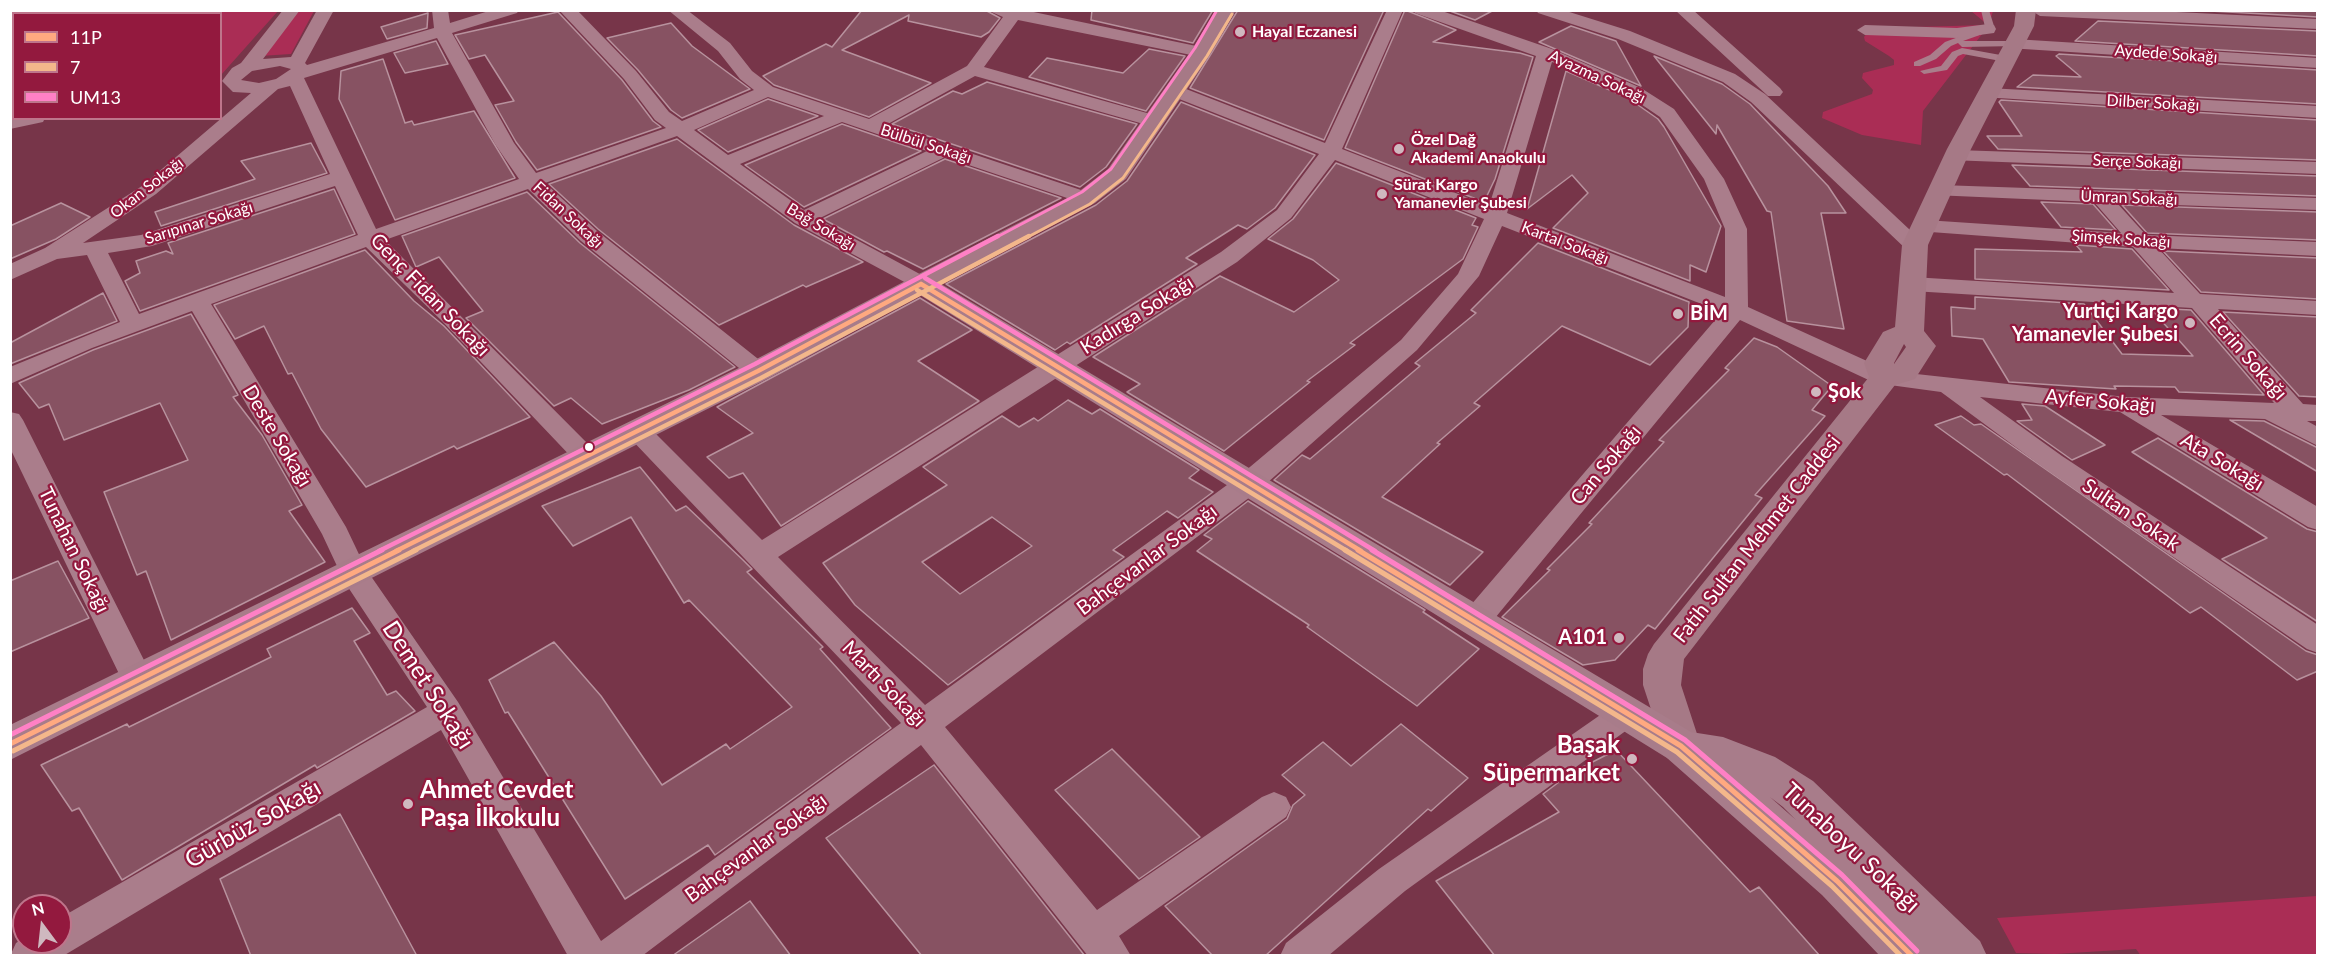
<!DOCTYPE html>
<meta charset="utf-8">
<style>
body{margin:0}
#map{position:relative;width:2328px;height:966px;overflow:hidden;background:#773549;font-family:Lato,sans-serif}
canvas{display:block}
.frame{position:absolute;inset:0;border:12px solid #fff;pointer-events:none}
.legend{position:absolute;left:12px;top:12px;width:210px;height:108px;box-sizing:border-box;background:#93193e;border:2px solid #be758b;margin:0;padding:8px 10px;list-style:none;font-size:18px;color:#fff}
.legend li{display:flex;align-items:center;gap:12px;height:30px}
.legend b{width:30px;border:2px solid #be758b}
.north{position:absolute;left:12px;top:894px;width:60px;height:60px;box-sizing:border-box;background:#93193e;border:2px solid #be758b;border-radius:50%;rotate:345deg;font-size:16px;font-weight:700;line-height:24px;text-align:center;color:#fff}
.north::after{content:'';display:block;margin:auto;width:21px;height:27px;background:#cfb8bf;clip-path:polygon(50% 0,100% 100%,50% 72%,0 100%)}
</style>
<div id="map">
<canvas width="2328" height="966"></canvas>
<div class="frame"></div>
<ul class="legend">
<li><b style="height:8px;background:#ffa980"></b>11P</li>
<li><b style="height:8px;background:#f3b78b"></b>7</li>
<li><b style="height:8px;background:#ff80c5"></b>UM13</li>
</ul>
<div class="north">N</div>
</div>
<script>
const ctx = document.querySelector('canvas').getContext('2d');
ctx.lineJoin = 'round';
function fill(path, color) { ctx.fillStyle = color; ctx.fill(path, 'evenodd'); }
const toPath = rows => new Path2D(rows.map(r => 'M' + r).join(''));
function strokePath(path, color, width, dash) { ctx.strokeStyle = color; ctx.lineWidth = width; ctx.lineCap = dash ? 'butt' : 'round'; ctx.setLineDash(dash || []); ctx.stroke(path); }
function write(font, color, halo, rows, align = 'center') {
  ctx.font = font + ' Lato,sans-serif'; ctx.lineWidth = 4.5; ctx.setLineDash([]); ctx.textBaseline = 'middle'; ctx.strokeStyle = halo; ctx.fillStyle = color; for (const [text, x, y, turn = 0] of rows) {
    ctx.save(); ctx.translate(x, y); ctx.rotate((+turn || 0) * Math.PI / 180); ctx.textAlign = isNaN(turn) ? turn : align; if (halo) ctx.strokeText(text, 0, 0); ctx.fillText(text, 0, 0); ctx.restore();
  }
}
fill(toPath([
 [11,10,278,10,278,11,221,75,220,14,14,14,14,112,11,112],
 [297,11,314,11,291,54,260,56],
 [1971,11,1993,11,1989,25,1923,111,1921,145,1862,135,1822,118,1823,112,1872,94,1873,90,1862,78,1863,73,1894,65,1894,60,1889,56,1865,41,1864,37,1868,32,1877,28,1988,25],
 [2317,896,2317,955,2141,956,2136,949,2055,954,2016,953,1997,918]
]), '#aa2d55');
const building = toPath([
 [862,10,985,10,1000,18,989,32,981,37,908,21,909,15,842,50,931,83,869,117,774,85,763,76,826,44,832,47,862,10],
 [1092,10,1213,10,1193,43,1091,20,1092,10],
 [1238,10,1384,10,1324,140,1190,88,1238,10],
 [1405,10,1456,30,1433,42,1520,53,1533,57,1495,179,1484,202,1345,148,1405,10],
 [1447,10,1494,10,1475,20,1447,10],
 [2192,10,2318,10,2318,17,2192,10],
 [558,12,622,80,653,121,661,127,537,170,516,142,495,105,514,101,485,55,469,59,455,35,558,12],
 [428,13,427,28,387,39,381,27,428,13],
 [2098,21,2318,31,2318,56,2075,41,2098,21],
 [671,23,692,46,750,89,682,118,671,110,638,70,607,38,671,23],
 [1571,26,1616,41,1641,86,1539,42,1571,26],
 [436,41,448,64,405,73,394,53,436,41],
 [1149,49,1185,56,1146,111,1029,77,1047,58,1123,73,1149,49],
 [2059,54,2318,70,2318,104,2017,87,2033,75,2081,77,2056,56,2059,54],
 [1654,56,1722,84,1750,104,1828,186,1846,213,1821,213,1844,329,1787,321,1771,212,1767,211,1717,125,1716,134,1654,56],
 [383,59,405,123,412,121,414,125,474,111,515,178,395,220,339,99,341,71,383,59],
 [1566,71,1628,98,1658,119,1664,127,1721,226,1706,272,1690,265,1690,281,1553,228,1588,193,1572,175,1527,209,1566,71],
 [987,82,1137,124,1106,167,1080,187,892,124,953,91,962,94,987,82],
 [768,99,818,116,728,152,698,130,768,99],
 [2001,100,2318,120,2318,160,1998,149,1987,136,2022,136,1999,102,2001,100],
 [1181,102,1315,155,1275,208,1247,229,1238,225,1186,258,1197,264,1070,344,1067,342,1055,350,946,284,1096,205,1127,181,1181,102],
 [842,124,921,151,804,207,745,165,842,124],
 [677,139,794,225,863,262,806,287,803,285,719,325,598,229,549,184,677,139],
 [311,143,327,173,161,226,155,212,255,179,241,161,311,143],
 [945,159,1061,198,923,269,887,251,884,252,823,219,945,159],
 [1336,163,1476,218,1472,225,1478,227,1463,259,1350,343,1355,345,1307,381,1310,382,1224,451,1127,392,1140,384,1093,357,1220,276,1294,312,1339,280,1313,260,1268,239,1293,219,1336,163],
 [2012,165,2318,176,2318,196,2030,186,2012,165],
 [334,189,355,234,140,311,125,281,140,273,136,261,166,251,173,254,168,243,334,189],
 [527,192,580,243,735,367,689,390,602,424,571,398,554,406,466,318,483,311,439,257,416,267,402,236,527,192],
 [2041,202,2093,204,2116,230,2061,227,2041,202],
 [61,203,90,217,56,239,10,259,10,226,61,203],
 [2122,205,2318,212,2318,240,2147,233,2122,205],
 [1538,243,1689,302,1688,327,1650,365,1562,326,1474,403,1480,406,1437,443,1440,444,1382,497,1483,552,1450,585,1274,480,1302,455,1310,459,1420,366,1415,363,1476,313,1471,310,1538,243],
 [2076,245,2132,249,2169,290,1975,279,1975,249,2082,252,2076,245],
 [365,250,414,301,444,326,530,417,457,449,454,446,366,487,321,429,292,373,288,374,264,326,235,339,214,305,365,250],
 [2163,251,2318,258,2318,299,2201,292,2163,251],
 [103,293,117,321,10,364,10,343,103,293],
 [1975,297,2084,304,2122,354,2193,356,2150,308,2191,310,2264,395,2179,392,2175,387,2114,386,2116,389,2009,382,1983,339,1952,336,1951,307,1975,309,1975,297],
 [920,298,972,330,918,361,979,401,781,526,743,473,729,478,707,457,753,433,717,407,920,298],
 [2223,312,2318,317,2318,397,2299,396,2223,312],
 [191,314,238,395,233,397,262,435,302,505,289,511,325,562,171,640,146,571,137,575,104,492,188,460,160,403,64,440,49,404,39,408,19,383,93,350,191,314],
 [1754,338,1777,347,1832,386,1812,410,1825,416,1755,495,1762,498,1655,629,1648,625,1615,660,1583,665,1502,617,1550,570,1547,569,1592,524,1589,523,1664,442,1659,440,1729,370,1725,368,1754,338],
 [1068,400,1092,414,1100,409,1199,470,1189,478,1213,492,1178,518,1167,511,1113,550,1124,557,948,685,855,605,823,563,947,485,923,467,1002,416,1019,427,1034,418,1038,421,1068,400],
 [992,517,1032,546,960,594,922,562,992,517],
 [2022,404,2045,406,2105,445,2072,460,2017,421,2032,420,2022,404],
 [1961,416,1974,425,1981,424,2306,651,2318,655,2318,671,2297,680,2201,607,2190,613,2007,474,2004,475,1935,425,1961,416],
 [2230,420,2264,421,2318,448,2318,472,2230,420],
 [2158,438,2307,529,2318,532,2318,622,2222,559,2267,538,2132,452,2158,438],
 [640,467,676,511,686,506,743,560,752,569,747,572,823,647,820,649,891,728,715,855,708,845,625,899,508,712,505,713,489,680,554,642,601,696,662,785,726,744,730,749,792,707,689,600,684,603,631,517,573,546,542,506,640,467],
 [1248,501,1425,610,1423,612,1479,649,1417,706,1307,627,1309,625,1197,551,1212,539,1204,535,1248,501],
 [58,561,89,618,10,652,10,581,58,561],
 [352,608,370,633,354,641,387,695,396,691,415,711,317,768,315,765,122,880,79,808,72,811,41,765,127,724,129,727,271,657,267,649,352,608],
 [1401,724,1468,778,1431,811,1428,809,1265,956,1213,956,1165,906,1287,819,1293,805,1305,795,1282,775,1323,742,1351,766,1401,724],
 [1112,749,1200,837,1139,879,1055,790,1112,749],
 [1616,750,1750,892,1759,887,1820,956,1495,956,1436,881,1559,812,1543,794,1571,773,1616,750],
 [934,765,1085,956,922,956,826,838,934,765],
 [340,814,417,956,251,956,220,879,340,814],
 [750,901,791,956,672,956,750,901]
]);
fill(building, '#875262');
strokePath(building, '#b8929e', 1.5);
fill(toPath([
 [1981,10,1989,10,1994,26,1991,31,1963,41,2014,41,2017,42,2017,46,1962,47,1958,43,1951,46,1936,59,1920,66,1914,66,1914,62,1930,55,1945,42,1985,27,1981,10],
 [1962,48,2006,56,2010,59,2006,62,1963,54,1958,56,1947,70,1924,74,1920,71,1941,66,1952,52,1962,48]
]), '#aa7d8b');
fill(toPath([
 [283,10,300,10,263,59,291,57,317,10,334,10,305,63,307,65,434,28,432,10,448,10,450,23,492,10,519,10,517,13,452,33,514,143,536,173,666,128,655,120,624,79,559,10,577,10,636,71,669,112,682,121,754,90,740,79,718,51,668,10,687,10,730,43,752,71,773,87,869,119,967,66,1003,17,987,10,1024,10,1201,47,1210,52,1201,57,1018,20,984,67,1161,117,1163,121,1161,125,1147,125,975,76,886,125,1093,194,1096,198,1093,202,1086,204,1079,202,945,157,818,219,929,279,932,284,929,289,921,291,795,223,677,136,545,183,597,231,767,366,770,371,767,376,758,379,749,376,581,241,528,189,385,240,595,451,599,457,595,463,586,466,577,463,442,321,366,247,211,304,346,527,366,569,458,702,601,941,901,723,629,437,625,431,629,425,638,423,647,425,762,540,1221,252,1277,210,1319,154,1169,95,1166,91,1169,87,1181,87,1325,143,1387,10,1403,10,1342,149,1489,206,1536,56,1415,13,1413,10,1439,10,1552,49,1641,88,1674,109,1724,179,1747,229,1748,307,1889,371,2126,397,2274,403,2192,308,1912,291,1904,289,1901,284,1904,279,1912,277,2174,293,2133,247,1917,231,1914,226,1917,221,1925,220,2121,233,2094,202,1933,195,1930,191,1933,187,1940,185,2318,198,2318,210,2117,203,2146,235,2318,242,2318,256,2158,248,2200,294,2318,301,2318,315,2218,309,2303,404,2318,405,2318,421,2307,421,2318,427,2318,446,2265,419,2161,415,2318,507,2318,530,2308,527,2120,412,1980,397,2062,456,2318,625,2318,653,2307,649,2044,468,1941,392,1875,383,1740,320,1486,629,1475,632,1464,629,1460,621,1464,613,1722,312,1502,226,1479,276,1417,350,1258,491,945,727,1097,910,1262,797,1274,792,1286,797,1291,807,1286,817,1119,936,1131,956,1088,956,921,745,642,956,568,956,441,730,63,956,10,956,16,943,24,938,24,942,60,942,60,918,427,707,344,581,322,534,192,311,92,348,10,384,10,367,120,322,87,255,57,259,10,280,10,264,45,248,142,186,251,93,233,92,222,81,232,68,241,63,283,10],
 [437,38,495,144,519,179,376,229,304,78,437,38],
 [1552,62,1629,96,1660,117,1704,179,1725,229,1725,297,1507,213,1552,62],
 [280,66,291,69,276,79,259,83,241,80,252,71,280,66],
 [290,86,330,174,141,235,83,243,156,194,278,89,290,86],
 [768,97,824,116,728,155,694,130,768,97],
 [842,122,927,151,804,210,740,164,842,122],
 [1335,160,1484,219,1458,274,1401,340,1238,477,925,705,778,557,1237,262,1291,218,1335,160],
 [335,186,358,235,139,314,108,253,152,246,335,186],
 [1536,10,1563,10,1630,31,1735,74,1765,94,1926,245,1923,250,1915,252,1907,250,1751,102,1723,82,1618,39,1538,13,1536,10],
 [1675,10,1693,10,1780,88,1783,92,1780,96,1768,96,1675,10],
 [2136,10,2318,19,2318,29,2040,16,2032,11,2136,10],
 [1988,24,1994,25,1996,29,1994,33,1957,38,1865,35,1857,30,1865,25,1957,28,1988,24],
 [2014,39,2318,58,2318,68,2008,48,2005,44,2008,40,2014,39],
 [1988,88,2318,106,2318,118,1982,97,1979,93,1988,88],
 [10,117,14,118,45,118,43,122,10,129,10,117],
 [1956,150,2318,162,2318,174,1949,160,1946,156,1949,152,1956,150],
 [10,412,19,414,23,420,154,680,149,689,138,692,127,689,122,680,10,448,10,412],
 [1627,700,1638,704,1643,713,1638,722,1405,891,1328,956,1280,956,1286,943,1379,869,1616,704,1627,700]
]), '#aa7d8b');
fill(toPath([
 [1216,10,1236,10,1212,52,1126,179,1095,203,931,290,921,292,911,290,907,284,911,278,1077,193,1108,169,1191,51,1216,10],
 [2016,10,2036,10,2034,26,1971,149,1928,245,1924,331,1936,346,1915,379,1895,385,1684,659,1681,685,1701,746,1695,758,1681,763,1667,758,1643,685,1643,669,1648,654,1654,644,1869,377,1864,363,1883,332,1895,327,1902,245,1947,149,2014,26,2016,10],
 [1904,344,1906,347,1894,364,1894,363,1904,344]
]), '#a67986');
fill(toPath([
 [921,276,931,278,1691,732,1723,737,1775,757,1813,781,1980,941,1987,956,1880,956,1822,895,1667,758,920,295,769,378,10,760,10,725,747,364,911,278,921,276],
 [1770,797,1783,807,1796,820,1770,797]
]), '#a87c8a');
strokePath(toPath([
 [921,284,1361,551],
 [396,551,758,371,921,284]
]), '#ffa980', 4.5);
strokePath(toPath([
 [1358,550,1681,746,1837,881,1912,956],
 [10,744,399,550]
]), '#ffa980', 5);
strokePath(toPath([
 [1026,238,1090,204,1123,178,1207,56,1232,14]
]), '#f3b78b', 3);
strokePath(toPath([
 [917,290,1347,551],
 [413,551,761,378,1029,236]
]), '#f3b78b', 4.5);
strokePath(toPath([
 [1345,550,1677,752,1832,886,1901,956],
 [13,751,416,550]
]), '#f3b78b', 5);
strokePath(toPath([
 [995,238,1082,192,1111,169,1195,48,1217,10]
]), '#ff80c5', 3);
strokePath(toPath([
 [925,278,1375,551],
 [379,551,755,364,998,236]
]), '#ff80c5', 4.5);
strokePath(toPath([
 [1372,550,1685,740,1842,875,1917,951],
 [10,735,382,550]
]), '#ff80c5', 5);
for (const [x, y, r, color] of [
 [1240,32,6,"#cfb8bf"],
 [1399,149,6,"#cfb8bf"],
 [1382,194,6,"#cfb8bf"],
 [1678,314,6,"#cfb8bf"],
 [2190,323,6,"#cfb8bf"],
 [1816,392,6,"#cfb8bf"],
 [589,447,5,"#fff"],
 [1619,638,6,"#cfb8bf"],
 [1632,759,6,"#cfb8bf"],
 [408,804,6,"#cfb8bf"]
]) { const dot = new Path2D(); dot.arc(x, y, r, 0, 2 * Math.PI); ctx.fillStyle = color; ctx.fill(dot); strokePath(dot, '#93193e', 2); }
write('bold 16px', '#fff', '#93193e', [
 ["Hayal Eczanesi",1252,32],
 ["Özel Dağ",1411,140],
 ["Akademi Anaokulu",1411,158],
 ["Sürat Kargo",1394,185],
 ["Yamanevler Şubesi",1394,203]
], 'left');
write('16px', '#fff', '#93193e', [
 ["Aydede Sokağı",2166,54,4],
 ["Ayazma Sokağı",1597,77,25],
 ["Dilber Sokağı",2153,103,3],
 ["Bülbül Sokağı",926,144,18],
 ["Serçe Sokağı",2137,162,2],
 ["Okan Sokağı",147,188,-38],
 ["Ümran Sokağı",2129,198,2],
 ["Fidan Sokağı",568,215,43],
 ["Sarıpınar Sokağı",199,223,-17],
 ["Bağ Sokağı",821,227,31],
 ["Şimşek Sokağı",2121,239,4],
 ["Kartal Sokağı",1565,243,21]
]);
write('20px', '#fff', '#93193e', [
 ["Genç Fidan Sokağı",430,295,46],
 ["Kadırga Sokağı",1137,315,-32],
 ["Ecrin Sokağı",2248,357,49],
 ["Ayfer Sokağı",2100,401,5],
 ["Deste Sokağı",277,436,59],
 ["Ata Sokağı",2222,462,31],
 ["Can Sokağı",1606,465,-50],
 ["Sultan Sokak",2131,515,34],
 ["Fatih Sultan Mehmet Caddesi",1757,539,-52],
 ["Tunahan Sokağı",74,550,64],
 ["Bahçevanlar Sokağı",1147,560,-37],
 ["Martı Sokağı",884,684,46],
 ["Bahçevanlar Sokağı",756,848,-36]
]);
write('bold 20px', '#fff', '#93193e', [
 ["Yurtiçi Kargo",2178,312],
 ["Yamanevler Şubesi",2178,335],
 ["BİM",1690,314,"left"],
 ["Şok",1828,392,"left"],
 ["A101",1607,638]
], 'right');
write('24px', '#fff', '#93193e', [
 ["Demet Sokağı",428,685,57],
 ["Gürbüz Sokağı",253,824,-30],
 ["Tunaboyu Sokağı",1851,848,43]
]);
write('bold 24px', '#fff', '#93193e', [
 ["Başak",1620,745],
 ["Süpermarket",1620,773],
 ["Ahmet Cevdet",420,790,"left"],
 ["Paşa İlkokulu",420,818,"left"]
], 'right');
</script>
